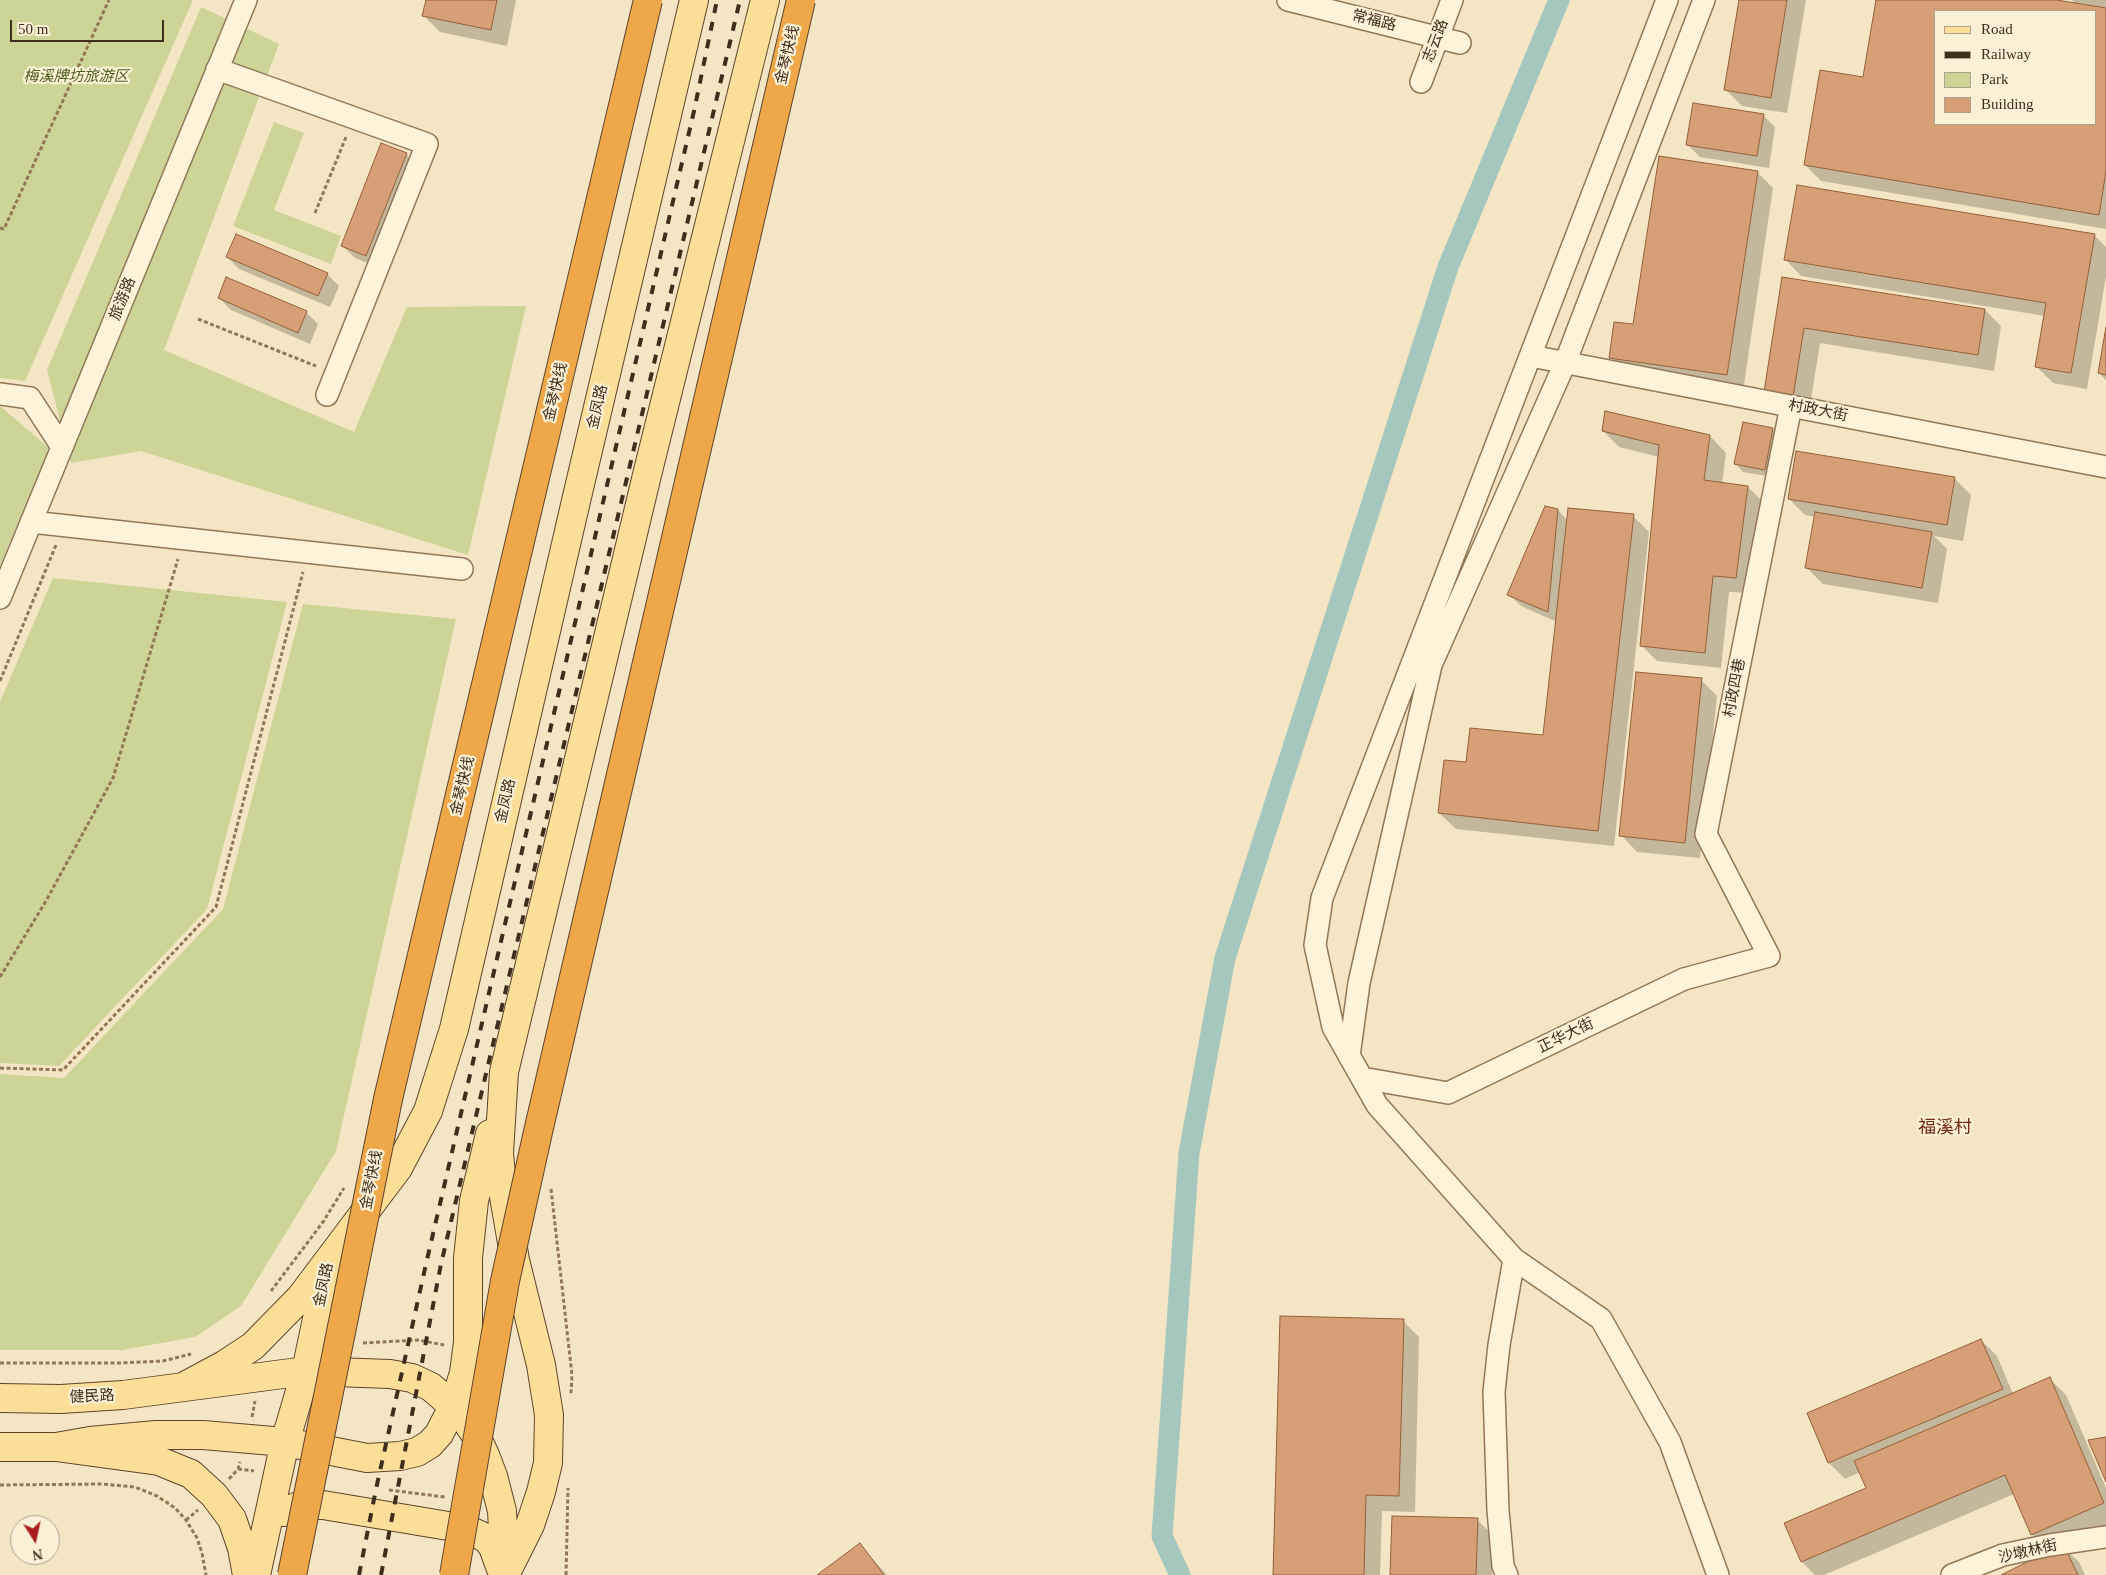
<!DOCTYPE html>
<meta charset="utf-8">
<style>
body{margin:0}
#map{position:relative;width:2106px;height:1575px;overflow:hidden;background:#f4e6c4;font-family:"Times New Roman",serif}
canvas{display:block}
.legend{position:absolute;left:1934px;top:10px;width:162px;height:115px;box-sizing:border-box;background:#faf0d5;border:1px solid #b0a28b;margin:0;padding:6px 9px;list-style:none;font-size:15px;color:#402e1d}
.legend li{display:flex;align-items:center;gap:10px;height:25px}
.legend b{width:25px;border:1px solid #b0a28b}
.north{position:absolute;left:10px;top:1515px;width:50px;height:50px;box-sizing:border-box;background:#faf0d5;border:1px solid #b0a28b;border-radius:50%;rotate:170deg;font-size:14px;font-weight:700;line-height:20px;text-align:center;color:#402e1d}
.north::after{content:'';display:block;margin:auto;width:18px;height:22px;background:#a91f1e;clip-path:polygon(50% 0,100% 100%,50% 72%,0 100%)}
.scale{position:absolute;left:10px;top:20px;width:154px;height:22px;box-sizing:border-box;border:2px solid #402e1d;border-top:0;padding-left:6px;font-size:15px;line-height:18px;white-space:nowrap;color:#402e1d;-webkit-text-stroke:4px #faf0d5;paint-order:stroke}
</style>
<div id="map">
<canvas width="2106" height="1575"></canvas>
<ul class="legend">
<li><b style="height:6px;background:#fbde98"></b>Road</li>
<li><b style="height:6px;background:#402e1d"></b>Railway</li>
<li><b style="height:14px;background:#ccd496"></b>Park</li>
<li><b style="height:14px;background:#d79f75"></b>Building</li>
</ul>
<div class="north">N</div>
<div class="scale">50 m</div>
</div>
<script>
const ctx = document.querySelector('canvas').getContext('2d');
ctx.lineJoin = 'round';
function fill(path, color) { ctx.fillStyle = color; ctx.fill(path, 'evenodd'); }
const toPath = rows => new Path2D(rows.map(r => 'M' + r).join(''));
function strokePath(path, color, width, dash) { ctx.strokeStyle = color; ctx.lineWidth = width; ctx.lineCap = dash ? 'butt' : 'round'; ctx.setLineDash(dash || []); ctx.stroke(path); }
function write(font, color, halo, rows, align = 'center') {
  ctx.font = font + ' "Times New Roman","Noto Sans SC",serif'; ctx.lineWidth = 4.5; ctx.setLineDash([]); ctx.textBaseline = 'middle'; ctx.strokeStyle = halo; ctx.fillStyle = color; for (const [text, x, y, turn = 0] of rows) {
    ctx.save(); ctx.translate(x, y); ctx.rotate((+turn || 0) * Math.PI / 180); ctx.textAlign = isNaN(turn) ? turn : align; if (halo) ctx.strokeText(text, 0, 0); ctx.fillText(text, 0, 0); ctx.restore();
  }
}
fill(toPath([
 [0,0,193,0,25,381,0,378],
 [201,7,279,44,164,350,354,432,407,307,526,306,468,555,141,451,71,463,47,370],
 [274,122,304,133,274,210,341,236,331,264,233,226],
 [0,406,49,448,0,565],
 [53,578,287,602,207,909,59,1066,0,1063,0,702],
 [303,604,456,619,336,1151,241,1306,195,1337,122,1350,0,1350,0,1074,64,1078,223,909]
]), '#ccd496');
fill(toPath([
 [427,0,516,0,507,46,440,32,424,16],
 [1741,0,1806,0,1787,113,1742,106,1726,90],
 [1877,0,2049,0,2076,5,2072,0,2106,0,2106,229,1821,181,1805,165,1864,79],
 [1935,11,2095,11,2095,124,1935,124],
 [1763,115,1775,127,1769,168,1700,157,1688,145],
 [406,154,418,166,378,267,355,258,343,246],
 [1757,172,1773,188,1743,391,1626,374,1610,357],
 [2094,235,2106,247,2106,276,2087,389,2053,383,2037,367,2045,316,1801,276,1785,259],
 [227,257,327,274,339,286,330,307,239,269],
 [1783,279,1985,310,2001,326,1994,371,1820,343,1809,412,1765,392],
 [219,298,306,312,318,324,310,344,231,310],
 [2106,333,2106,380,2099,373],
 [1773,429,1780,437,1772,477,1743,472,1736,464],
 [1603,431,1710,436,1726,453,1722,484,1748,487,1764,503,1752,593,1729,592,1721,668,1657,661,1641,645,1659,457,1619,447],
 [1954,478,1971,495,1963,541,1934,536,1947,549,1938,603,1823,584,1807,568,1816,517,1805,515,1789,499],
 [1558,510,1568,521,1633,516,1649,532,1614,846,1456,829,1439,813,1467,764,1544,737,1557,622,1521,606,1509,594],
 [1701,680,1717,696,1700,858,1637,852,1621,835],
 [1403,1321,1419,1337,1415,1512,1382,1511,1380,1575,1275,1575],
 [1981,1340,1997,1356,2013,1394,2050,1379,2066,1395,2106,1488,2106,1525,2061,1545,2079,1562,2085,1575,2004,1575,2055,1550,2048,1550,2032,1534,2014,1494,1824,1575,1815,1575,1802,1562,1867,1488,1860,1472,1845,1479,1829,1463],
 [1477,1520,1494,1536,1492,1575,1391,1575],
 [860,1545,887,1575,819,1575]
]), '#0003');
strokePath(toPath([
 [1180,1575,1162,1536,1189,1153,1225,958,1448,267,1559,0]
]), '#a6c7be', 21);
const building = toPath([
 [426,0,497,0,491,30,422,16,426,0],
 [1739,0,1787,0,1771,98,1724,90,1739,0],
 [1876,0,2057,0,2106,8,2106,171,2099,215,1804,165,1820,70,1863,77,1876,0],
 [1935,11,2095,11,2095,124,1935,124,1935,11],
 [1693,103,1764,114,1757,156,1686,145,1693,103],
 [381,143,407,153,366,256,341,246,381,143],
 [1659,156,1758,171,1727,375,1609,358,1614,322,1633,324,1659,156],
 [1797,185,2095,234,2071,373,2035,367,2046,303,1784,260,1797,185],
 [236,234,328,273,318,296,226,257,236,234],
 [226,277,307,311,298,333,218,298,226,277],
 [1782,277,1985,309,1978,355,1804,328,1793,397,1764,392,1782,277],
 [2106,327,2106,375,2098,373,2106,327],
 [1605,411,1710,435,1704,480,1748,486,1736,578,1713,576,1705,653,1640,646,1659,445,1602,431,1605,411],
 [1743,422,1773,428,1765,470,1734,464,1743,422],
 [1796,451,1955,477,1947,525,1788,499,1796,451],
 [1545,506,1558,509,1548,612,1507,595,1545,506],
 [1568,508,1634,514,1598,831,1438,813,1444,760,1466,762,1470,728,1543,735,1568,508],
 [1815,512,1932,532,1922,588,1805,568,1815,512],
 [1636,672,1702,678,1685,843,1619,836,1636,672],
 [1280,1316,1404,1319,1399,1496,1366,1495,1364,1575,1273,1575,1280,1316],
 [1981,1339,2003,1389,1828,1463,1807,1413,1981,1339],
 [2050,1377,2104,1503,2031,1535,2005,1475,1801,1562,1784,1523,1866,1488,1854,1461,2050,1377],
 [2106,1437,2106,1482,2088,1440,2106,1437],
 [1392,1516,1478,1518,1476,1575,1390,1575,1392,1516],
 [860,1543,884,1575,817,1575,860,1543],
 [2063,1544,2078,1575,2001,1575,2063,1544]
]);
fill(building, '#d79f75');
strokePath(building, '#945f39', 1);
const minor = toPath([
 [1288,0,1460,43],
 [1667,0,1322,898,1315,945,1333,1027,1377,1105,1514,1259,1601,1319,1670,1442,1718,1575],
 [217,69,427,144,327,395],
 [1421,82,1452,0],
 [1531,356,2106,467],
 [0,394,30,398,62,447],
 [31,522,462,569],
 [0,598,246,0],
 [1349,1056,1359,983,1431,665,1565,363,1704,0],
 [1362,1078,1448,1093,1684,979,1769,956,1706,834,1791,406],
 [1507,1575,1503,1566,1498,1510,1494,1392,1499,1345,1514,1259],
 [1952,1575,2003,1555,2050,1545,2106,1537]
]);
const major = toPath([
 [183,1387,224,1365,253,1346,301,1297,398,1168,428,1111,454,1029,576,501,694,0],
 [0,1398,61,1399,123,1395,306,1371,390,1374,412,1378,431,1387,461,1413,475,1434,485,1455,493,1476,502,1511,504,1548,503,1575],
 [0,1447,56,1447,159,1461,191,1474,214,1495,232,1519,242,1548,247,1575],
 [56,1447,90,1441,156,1435,203,1435,285,1442,367,1458,400,1456,417,1452,430,1444,439,1434,454,1405,464,1373,468,1342,468,1258,474,1201,490,1134],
 [284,1512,301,1505,323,1505,466,1529,486,1538,493,1547,501,1569],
 [256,1575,285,1442,306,1371,328,1267],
 [505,1575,530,1525,541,1492,548,1463,549,1415,541,1365,515,1260,502,1185,499,1153,504,1072,647,475,765,0]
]);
strokePath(minor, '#927757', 24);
strokePath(major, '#5f442c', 30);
strokePath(toPath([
 [315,213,346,137],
 [0,228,4,229,109,0],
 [198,319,316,366],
 [0,681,56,545],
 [0,977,46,901,113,778,178,559],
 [0,1068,63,1070,216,907,303,572],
 [551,1189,572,1375,571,1394],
 [271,1291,323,1222,344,1188],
 [363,1343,418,1340,444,1345],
 [0,1363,120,1363,163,1361,191,1354],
 [252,1417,255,1401],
 [238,1469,254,1471],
 [229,1479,238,1469,240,1462],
 [0,1485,102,1484,135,1487,157,1496,175,1508,186,1520,197,1538,202,1553,206,1575],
 [389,1490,445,1497],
 [186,1520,198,1510],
 [566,1575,568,1488]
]), '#927757', 3, [4, 2.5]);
strokePath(minor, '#fdf3d9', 21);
strokePath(major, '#fbde98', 28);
strokePath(toPath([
 [359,1575,376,1489,426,1264,694,111,717,0],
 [381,1575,441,1264,740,0]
]), '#402e1d', 4, [9, 9]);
const highwayBridge = toPath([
 [292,1575,388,1099,648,0],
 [454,1575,505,1281,538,1132,801,0]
]);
strokePath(highwayBridge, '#5f442c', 30, []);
strokePath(highwayBridge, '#eea84a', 28);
write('15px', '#402e1d', '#faf0d5', [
 ["常福路",1374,21,14],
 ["志云路",1436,41,-69],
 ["金琴快线",788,55,-77],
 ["旅游路",123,299,-68],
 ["金琴快线",556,392,-77],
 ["金凤路",598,407,-77],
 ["村政大街",1818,411,11],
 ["村政四巷",1735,688,-79],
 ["金琴快线",463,786,-77],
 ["金凤路",506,801,-77],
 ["正华大街",1566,1036,-26],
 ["金琴快线",372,1180,-79],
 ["金凤路",324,1285,-78],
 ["健民路",92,1397,-3],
 ["沙墩林街",2028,1552,-13]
]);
write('italic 15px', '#4f5f21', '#faf0d5', [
 ["梅溪牌坊旅游区",76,77]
]);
write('18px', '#732b16', '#faf0d5', [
 ["福溪村",1945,1128]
]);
</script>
